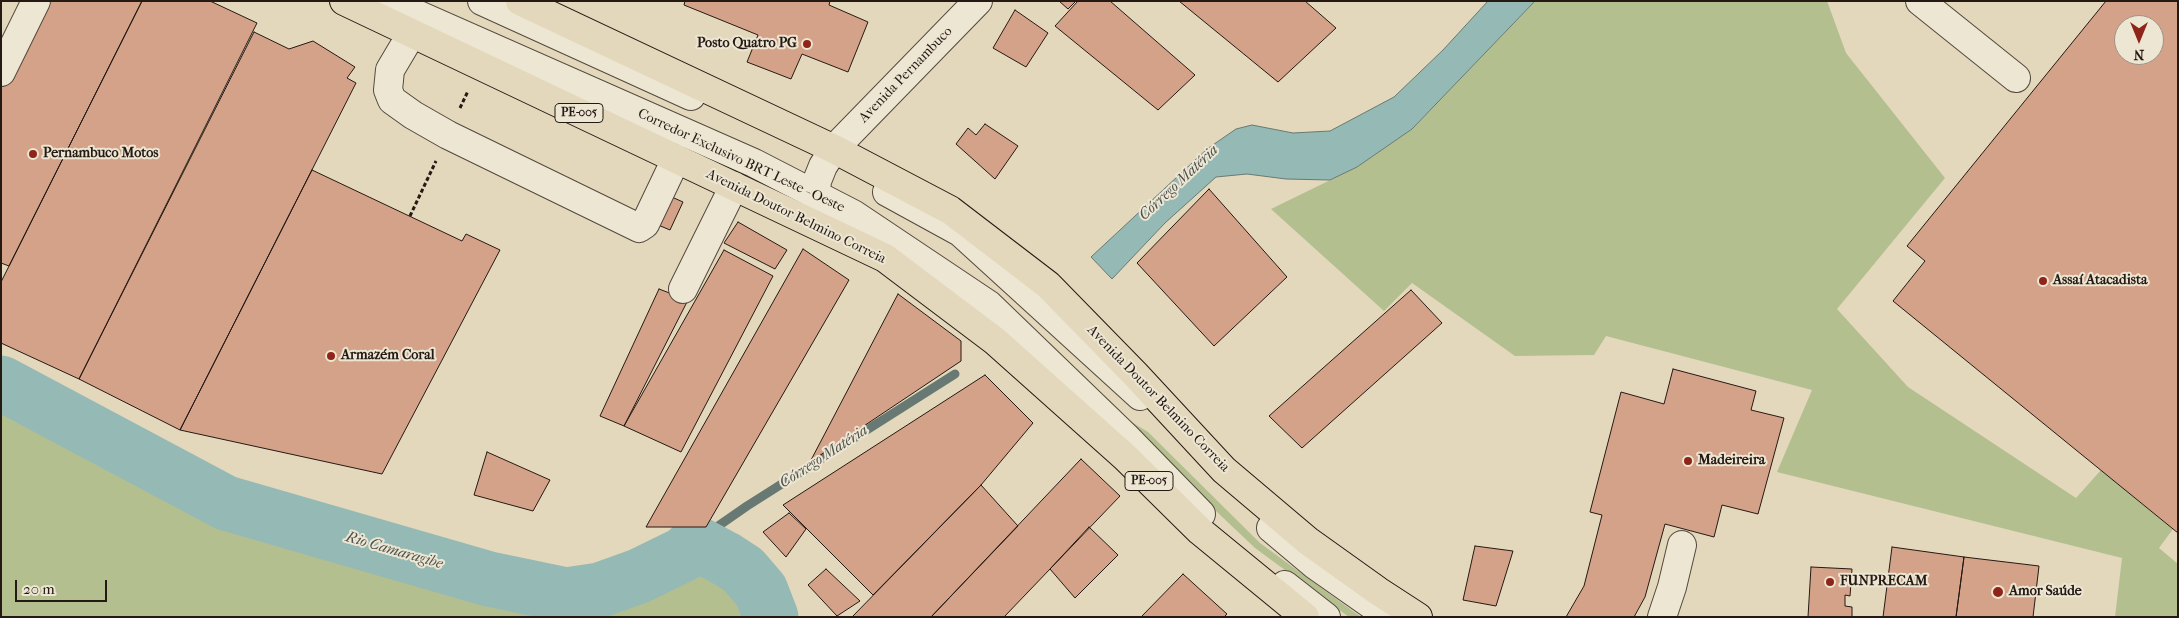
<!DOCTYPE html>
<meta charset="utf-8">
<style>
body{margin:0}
#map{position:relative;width:2179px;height:618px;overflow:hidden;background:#e3d8bb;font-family:"IM FELL French Canon",serif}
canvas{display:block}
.frame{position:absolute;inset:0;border:2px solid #251914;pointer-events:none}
.north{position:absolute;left:2114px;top:15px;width:50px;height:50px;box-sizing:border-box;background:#ede6d3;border:1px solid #9d9487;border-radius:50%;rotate:180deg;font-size:14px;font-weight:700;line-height:20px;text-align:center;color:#251914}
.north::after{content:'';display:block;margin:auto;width:18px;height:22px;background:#8f2418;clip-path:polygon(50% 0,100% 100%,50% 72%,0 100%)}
.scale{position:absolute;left:15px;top:580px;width:92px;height:22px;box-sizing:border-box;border:2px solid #251914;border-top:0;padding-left:6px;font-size:15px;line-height:18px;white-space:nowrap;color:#251914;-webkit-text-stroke:4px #ede6d3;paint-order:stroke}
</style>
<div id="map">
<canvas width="2179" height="618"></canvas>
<div class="frame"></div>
<div class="north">N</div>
<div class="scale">20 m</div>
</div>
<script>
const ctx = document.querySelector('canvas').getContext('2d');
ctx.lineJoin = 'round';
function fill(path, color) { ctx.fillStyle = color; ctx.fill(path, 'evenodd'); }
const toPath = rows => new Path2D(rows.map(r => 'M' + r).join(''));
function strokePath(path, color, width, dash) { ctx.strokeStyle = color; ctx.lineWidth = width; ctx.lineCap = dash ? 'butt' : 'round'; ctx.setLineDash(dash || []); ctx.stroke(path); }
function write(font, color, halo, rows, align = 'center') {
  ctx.font = font + ' "IM FELL French Canon",serif'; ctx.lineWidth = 4; ctx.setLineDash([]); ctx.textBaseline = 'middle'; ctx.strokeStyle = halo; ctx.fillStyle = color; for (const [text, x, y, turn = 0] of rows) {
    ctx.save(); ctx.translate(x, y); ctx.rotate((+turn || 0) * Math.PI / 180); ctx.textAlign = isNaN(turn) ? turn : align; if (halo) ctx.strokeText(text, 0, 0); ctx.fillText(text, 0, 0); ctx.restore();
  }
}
fill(toPath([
 [1535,1,1827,1,1846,53,1945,178,1837,309,1908,387,2076,498,2101,470,2173,529,2159,548,2178,564,2178,617,2115,617,2122,558,1777,472,1812,390,1606,336,1594,355,1515,356,1412,283,1384,311,1271,209,1357,167,1412,129],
 [1,383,226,503,489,579,566,595,600,590,639,576,684,554,696,543,726,559,743,570,761,591,771,617,1,617],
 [1115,412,1148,432,1260,543,1361,617,1349,617,1255,548,1162,460]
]), '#b4bf90');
const water = toPath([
 [1488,1,1535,1,1412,129,1357,167,1330,180,1286,179,1247,174,1216,177,1165,223,1112,279,1091,257,1207,149,1236,129,1252,125,1293,133,1330,131,1394,97,1443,50,1488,1]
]);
fill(water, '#95b9b4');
strokePath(water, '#687974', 1);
strokePath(toPath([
 [696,543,711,531,747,506,955,374]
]), '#687974', 9);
strokePath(toPath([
 [1,383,226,503,489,579,566,595,600,590,639,576,684,554,696,543,726,559,743,570,761,591,771,617]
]), '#95b9b4', 55);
const building = toPath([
 [24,1,142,1,9,266,1,263,1,45,24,1],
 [142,1,210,1,257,23,79,379,1,343,1,282,142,1],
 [685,1,830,1,829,5,868,22,848,72,802,54,791,79,747,62,758,35,684,5,685,1],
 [1059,1,1076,1,1068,9,1059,1],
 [1078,1,1110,1,1195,75,1158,110,1055,26,1078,1],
 [1179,1,1305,1,1336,28,1278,82,1179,1],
 [2106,1,2178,1,2178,533,1893,301,1925,261,1907,246,2106,1],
 [2124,25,2154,25,2154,55,2124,55,2124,25],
 [1015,10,1048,33,1026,67,993,48,1015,10],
 [254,32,289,49,313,41,355,67,347,78,356,83,180,430,79,379,254,32],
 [985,124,1018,146,995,179,956,144,968,128,976,135,985,124],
 [312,170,462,241,466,234,500,250,382,474,180,430,312,170],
 [1209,189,1287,277,1214,346,1137,263,1209,189],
 [665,194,683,202,670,230,651,222,665,194],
 [738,222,787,250,775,269,724,243,738,222],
 [803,249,849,280,706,527,646,527,803,249],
 [724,250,773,276,681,452,624,426,724,250],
 [659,289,688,300,624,426,600,416,659,289],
 [1411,290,1442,323,1302,448,1269,416,1411,290],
 [898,294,961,341,961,361,810,462,898,294],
 [1673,369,1756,391,1751,410,1784,418,1758,514,1722,505,1714,537,1665,524,1645,597,1634,617,1566,617,1584,586,1602,515,1590,512,1621,392,1664,404,1673,369],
 [985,375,1033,423,981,485,873,595,783,505,985,375],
 [487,452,550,480,533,511,474,495,487,452],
 [1081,459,1120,496,1004,617,931,617,1081,459],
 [981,485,1018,526,931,617,852,617,981,485],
 [789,513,806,529,786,557,763,532,789,513],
 [1089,527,1118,555,1075,598,1050,569,1089,527],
 [1475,546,1513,551,1496,606,1463,600,1475,546],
 [1892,547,1964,557,1956,617,1883,617,1892,547],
 [1964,557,2039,566,2033,617,1956,617,1964,557],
 [1811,567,1852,569,1850,596,1845,595,1845,606,1852,607,1852,617,1808,617,1811,567],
 [826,569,860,601,837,616,808,585,826,569],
 [1183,574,1227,614,1224,617,1141,617,1183,574]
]);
fill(building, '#d4a288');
strokePath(building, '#251914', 1);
const minor = toPath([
 [387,1,754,163,853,214,989,305,1125,436,1201,514],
 [482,1,691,96],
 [1920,1,2016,78],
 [412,33,390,70,388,90,392,100,413,115,448,135,639,228,645,224,676,159],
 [1,72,36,1],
 [887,192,960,232,1140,396],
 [814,212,817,181,823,166,834,149,978,1],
 [683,289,734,186],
 [1271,528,1315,565,1389,617],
 [1285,585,1326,617],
 [1662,617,1672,587,1682,545]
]);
const major = toPath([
 [344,1,885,258,995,341,1125,457,1200,531,1305,617],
 [520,1,834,149,950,210,1048,285,1135,374,1224,470,1308,541,1378,591,1418,617]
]);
strokePath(minor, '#54493e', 30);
strokePath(major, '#251914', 30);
strokePath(toPath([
 [460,108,468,91],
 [410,216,436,161]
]), '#251914', 3, [4, 2.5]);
strokePath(minor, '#ede6d3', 28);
strokePath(major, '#e3d8bb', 28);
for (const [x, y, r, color] of [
 [807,44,5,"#8f2418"],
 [33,154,5,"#8f2418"],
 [2043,281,5,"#8f2418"],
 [331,356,5,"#8f2418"],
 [1688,461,5,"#8f2418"],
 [1830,582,5,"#8f2418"],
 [1998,592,6,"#8f2418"]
]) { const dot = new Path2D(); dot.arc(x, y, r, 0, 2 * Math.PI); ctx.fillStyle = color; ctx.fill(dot); strokePath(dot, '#ede6d3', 2); }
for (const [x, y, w] of [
 [579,113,48],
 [1149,481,48]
]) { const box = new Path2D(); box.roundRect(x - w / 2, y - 9.5, w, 19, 4); ctx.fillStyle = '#ede6d3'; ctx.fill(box); strokePath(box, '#251914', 1); }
write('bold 12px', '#251914', null, [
 ["PE-005",579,113],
 ["PE-005",1149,481]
]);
write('bold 14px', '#251914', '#ede6d3', [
 ["Posto Quatro PG",797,44,"right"],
 ["Pernambuco Motos",43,154],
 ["Assaí Atacadista",2053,281],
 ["Armazém Coral",341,356],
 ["Madeireira",1698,461],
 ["FUNPRECAM",1840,582],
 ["Amor Saúde",2009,592]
], 'left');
write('14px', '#251914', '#ede6d3', [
 ["Avenida Pernambuco",906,75,-46],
 ["Corredor Exclusivo BRT Leste - Oeste",741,161,25],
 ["Avenida Doutor Belmino Correia",796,217,26],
 ["Avenida Doutor Belmino Correia",1158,399,46]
]);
write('italic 15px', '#4c514c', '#ede6d3', [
 ["Córrego Matéria",1179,183,-43],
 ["Córrego Matéria",824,457,-33],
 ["Rio Camaragibe",394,551,16]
]);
</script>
